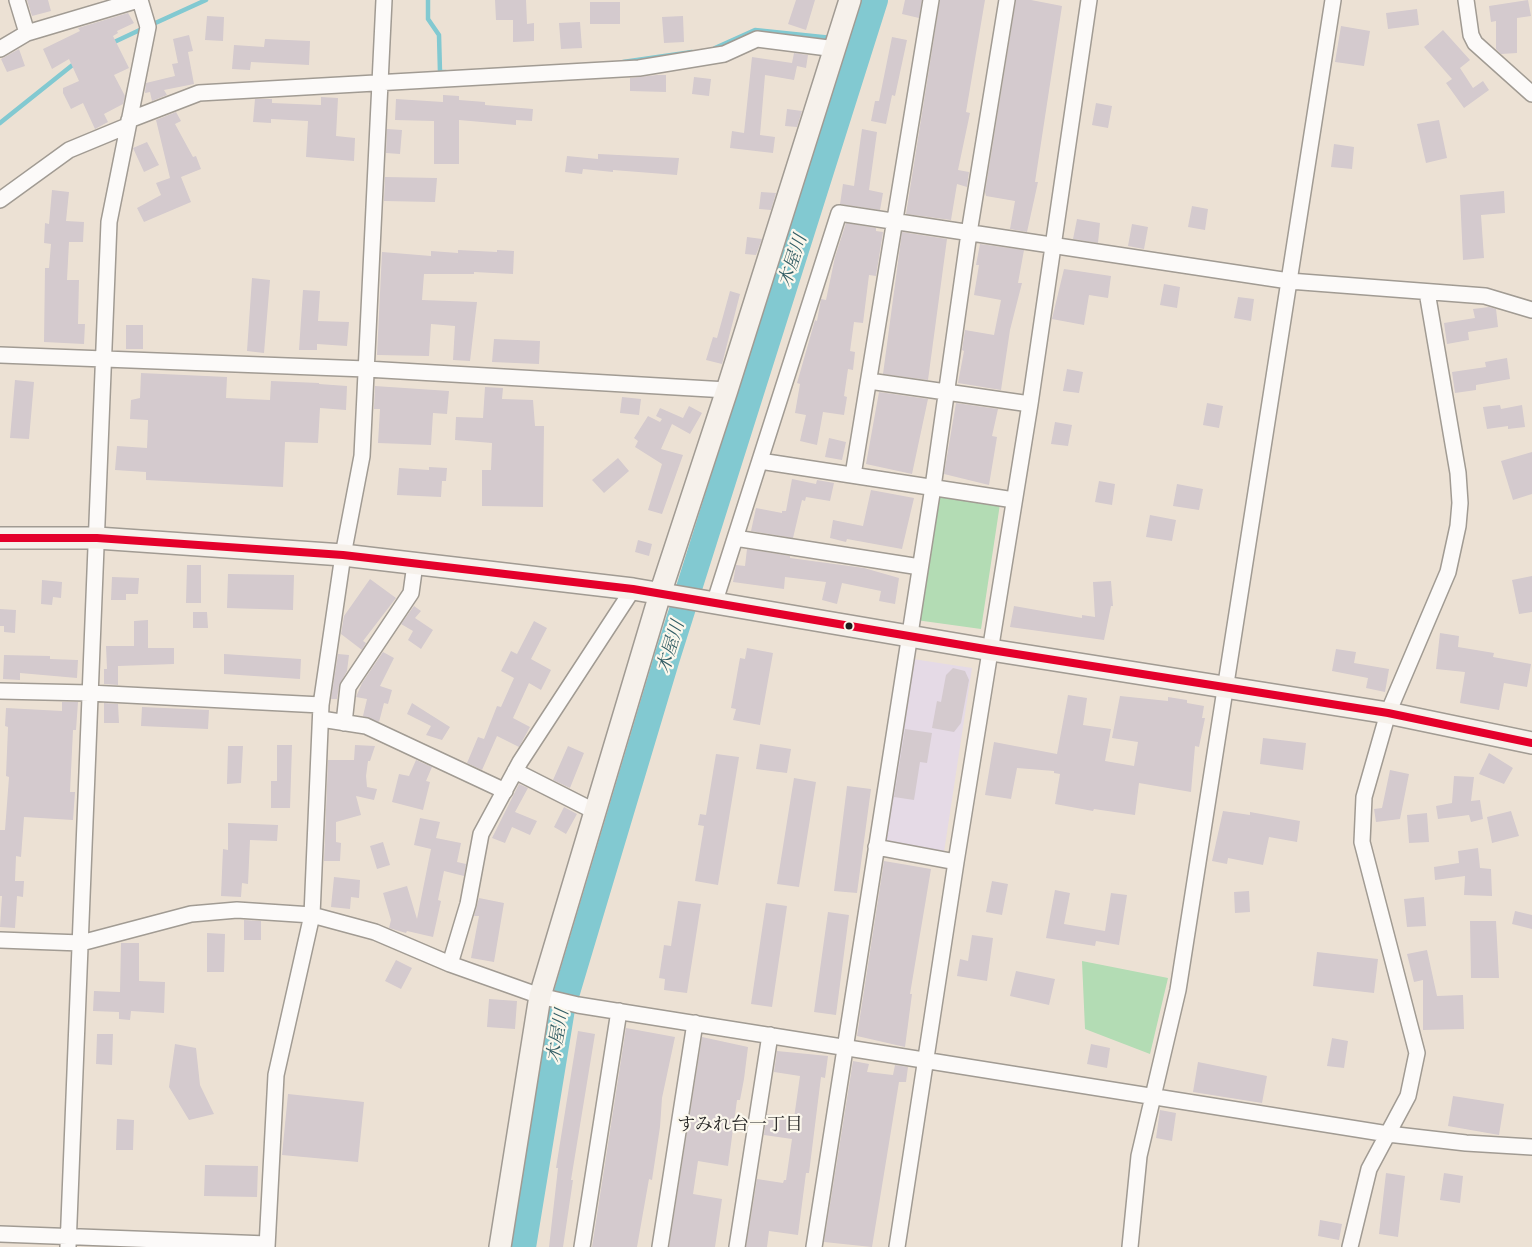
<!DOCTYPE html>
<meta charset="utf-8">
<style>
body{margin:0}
canvas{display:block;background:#ece1d4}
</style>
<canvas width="1532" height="1247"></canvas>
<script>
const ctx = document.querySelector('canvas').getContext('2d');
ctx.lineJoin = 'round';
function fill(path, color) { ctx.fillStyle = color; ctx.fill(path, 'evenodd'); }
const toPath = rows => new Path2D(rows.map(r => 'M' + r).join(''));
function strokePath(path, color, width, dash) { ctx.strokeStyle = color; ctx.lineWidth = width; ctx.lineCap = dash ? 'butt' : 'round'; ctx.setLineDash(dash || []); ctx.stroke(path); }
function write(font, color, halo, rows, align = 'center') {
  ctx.font = font + ' "Libre Caslon Text","Noto Serif JP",serif'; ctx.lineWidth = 4.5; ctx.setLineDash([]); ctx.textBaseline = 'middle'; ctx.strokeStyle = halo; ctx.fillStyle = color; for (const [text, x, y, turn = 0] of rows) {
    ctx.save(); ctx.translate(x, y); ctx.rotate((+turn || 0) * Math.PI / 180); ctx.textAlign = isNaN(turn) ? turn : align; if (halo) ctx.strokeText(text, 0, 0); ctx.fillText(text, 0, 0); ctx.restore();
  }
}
fill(toPath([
 [913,659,972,668,944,852,882,841]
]), '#e5dae6');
fill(toPath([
 [934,495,1000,504,981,629,916,620],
 [1082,961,1168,978,1150,1054,1085,1029]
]), '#b3dcb4');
strokePath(toPath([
 [428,0,428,19,439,35,440,72,446,72],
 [151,25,206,0],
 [843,39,862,42],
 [110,44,144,28],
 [715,48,755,30,832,38],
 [623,62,692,52],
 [0,123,75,63]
]), '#82c9d1', 4.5);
strokePath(toPath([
 [523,1247,562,1009,667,658,875,0]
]), '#82c9d1', 26);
fill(toPath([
 [27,0,48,0,51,11,32,16],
 [495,0,526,0,527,24,534,23,534,41,513,42,513,20,496,20],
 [796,0,815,0,806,30,788,24],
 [905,0,922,0,919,18,902,14],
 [940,0,985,0,966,112,970,113,958,170,969,172,967,187,957,184,951,220,906,214],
 [1016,0,1031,0,1062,6,1035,182,1038,182,1027,232,1010,229,1015,201,986,196,985,192],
 [1528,0,1531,16,1517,18,1517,53,1501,54,1496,49,1496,21,1491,22,1489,6],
 [590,2,620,2,620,24,590,24],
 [1417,9,1419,25,1388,29,1386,13],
 [128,13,134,23,117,31,118,33,113,36,129,68,114,75,125,96,123,104,104,114,108,122,95,129,83,103,71,109,63,93,63,88,79,81,69,59,52,69,43,49,80,31,78,28],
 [207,16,224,17,223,41,205,40],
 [683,16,684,42,664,43,662,17],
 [580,22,582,48,561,49,559,23],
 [1341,26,1370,31,1364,66,1335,62],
 [1443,30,1470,60,1460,68,1473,88,1483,81,1489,90,1464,108,1446,83,1452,79,1424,47],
 [189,35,193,51,188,52,194,84,164,90,167,95,152,101,150,92,145,93,146,83,175,76,172,64,178,63,173,39],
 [892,37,907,40,895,96,892,95,886,124,871,121,875,101,879,101],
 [265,39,310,41,309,65,251,62,250,70,232,69,234,45,264,47],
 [19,49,25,66,7,72,1,59],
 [794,53,808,55,806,68,797,66,794,80,765,75,760,135,775,137,773,153,730,148,732,131,744,133,752,57,792,63],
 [657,75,666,75,666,92,630,91,630,78],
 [694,77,711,79,709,96,692,94],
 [443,95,459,96,459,100,485,102,485,105,533,109,532,121,516,120,516,125,459,120,459,164,434,164,434,121,395,120,396,99,443,102],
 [321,97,338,98,336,136,355,138,354,161,306,157,308,121,271,119,271,123,253,122,255,99,272,99,272,103,321,105],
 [1096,103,1112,106,1108,128,1092,125],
 [787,109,802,111,797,127,785,126],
 [176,112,181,121,175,124,193,157,196,156,201,169,181,177,191,202,144,222,137,208,161,195,156,183,170,178,156,120],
 [1439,120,1447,158,1426,163,1417,124],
 [387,129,402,130,400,154,386,153],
 [862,129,877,132,869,190,883,193,880,210,840,204,843,184,854,186],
 [147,142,159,165,144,172,133,148],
 [1334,144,1354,147,1352,169,1331,167],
 [598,154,679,158,677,175,613,170,613,172,583,169,582,174,565,172,567,156,598,159],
 [385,177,437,178,435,202,384,201],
 [52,190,69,192,66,221,84,222,83,242,69,242,67,280,79,280,78,324,85,324,84,344,44,342,45,268,49,268,51,244,44,243,45,223,49,224],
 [1504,191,1505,213,1481,215,1484,258,1463,260,1460,195],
 [761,192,776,193,771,210,759,209],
 [1192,206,1208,209,1205,230,1188,227],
 [1077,219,1100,223,1098,243,1073,239],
 [846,223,876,228,876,231,883,232,876,276,869,275,863,323,854,322,850,351,855,352,853,370,848,369,844,396,847,397,844,415,823,412,817,445,800,441,806,415,795,413,800,384,797,383,815,320,817,321,821,299,826,300,835,257],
 [1132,224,1148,227,1144,249,1128,246],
 [902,232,947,239,928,380,883,374],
 [747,237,762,239,756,255,745,254],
 [980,244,1024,250,1018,283,1022,283,1010,330,1001,390,958,383,964,351,962,350,965,330,994,335,1001,300,974,295,979,265,976,265],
 [458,250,497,252,497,250,514,251,513,274,474,272,474,274,424,274,422,300,477,302,470,361,453,360,455,326,431,324,429,356,377,355,382,252,431,256,431,251,458,253],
 [1064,269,1111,276,1108,298,1089,295,1084,325,1052,319],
 [252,278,270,280,264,353,247,351],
 [1164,284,1180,287,1177,308,1160,305],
 [303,290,320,291,318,321,349,322,347,346,317,344,317,350,299,350],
 [730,291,740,294,722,364,706,360,713,337,717,338],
 [1238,297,1254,299,1251,321,1234,318],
 [1489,307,1496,309,1498,327,1468,332,1469,340,1447,344,1444,323,1475,318,1473,309],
 [126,325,143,325,143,349,126,349],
 [494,339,540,341,539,364,492,362],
 [1507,358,1510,379,1476,385,1476,390,1455,393,1452,372,1486,367,1485,362],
 [1067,369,1083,372,1079,393,1063,391],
 [141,373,227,377,226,398,270,400,271,381,319,383,319,384,347,386,346,410,320,408,318,443,285,442,283,487,146,480,146,472,115,470,117,446,147,448,148,420,130,419,131,400,140,398],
 [15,380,34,382,29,439,10,438],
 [375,386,449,391,447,414,433,413,431,445,378,443,380,409,374,409],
 [485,387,503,388,502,399,533,400,535,426,544,426,543,507,482,506,482,470,491,470,492,443,455,440,456,417,483,418],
 [879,392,928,399,912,474,866,464],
 [622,397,641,399,639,415,620,413],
 [956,403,998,409,992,436,997,437,989,485,944,474],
 [1207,403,1223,406,1219,428,1203,425],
 [1500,405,1501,409,1522,405,1525,427,1508,429,1508,426,1487,429,1483,407],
 [689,406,702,413,690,434,672,424,661,449,683,455,662,514,648,510,662,464,635,447,638,441,634,438,648,416,660,422,662,419,656,416,660,408,683,418],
 [1055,422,1072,425,1068,446,1051,444],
 [829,438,846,442,842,460,825,457],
 [1532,452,1532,494,1513,500,1501,461],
 [618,458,629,471,604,493,592,480],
 [429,467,447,468,446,481,442,481,441,497,397,495,399,468,429,470],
 [792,479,816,484,817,480,834,483,830,501,806,497,805,501,802,500,793,538,751,531,756,508,782,513,782,511,786,511],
 [1099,481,1115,484,1112,505,1095,502],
 [1177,484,1203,489,1199,510,1173,506],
 [871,490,914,498,902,549,847,539,846,542,830,538,833,520,863,526],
 [1150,515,1176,520,1172,541,1146,537],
 [638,540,652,544,649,556,635,552],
 [747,549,790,556,790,558,864,568,899,578,895,604,879,601,881,591,842,583,837,604,822,600,826,582,785,577,784,589,733,582,736,565,745,566],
 [187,565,201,565,201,603,186,603],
 [228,574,294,575,293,610,227,608],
 [1532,576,1532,612,1519,614,1512,580],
 [112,577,139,578,138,594,126,594,126,600,111,600],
 [370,579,396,598,363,641,366,643,362,650,341,634,344,616],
 [42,580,62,582,61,598,53,597,52,605,41,604],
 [1111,581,1113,606,1111,606,1104,640,1010,627,1014,606,1082,618,1082,615,1095,617,1093,582],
 [414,606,421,611,415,618,433,630,421,649,408,640,413,631,401,624],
 [0,609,16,610,15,633,4,632,4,626,0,626],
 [193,612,207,612,208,628,193,628],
 [148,620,148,648,174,648,174,664,118,666,118,685,104,684,104,669,107,669,106,646,134,646,134,621],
 [534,621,547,628,531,659,551,670,541,690,529,683,513,718,530,727,519,747,497,736,482,770,467,763,478,737,484,739,497,706,501,707,514,678,501,671,511,651,517,654],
 [1440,633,1459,636,1458,647,1494,653,1493,657,1531,664,1527,687,1504,683,1499,710,1460,703,1465,672,1436,669],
 [747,648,773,653,760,725,733,720,736,709,731,708,740,658,745,659],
 [1336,649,1356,652,1354,663,1389,669,1385,692,1366,688,1368,678,1332,671],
 [383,652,394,658,380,686,392,690,388,704,384,703,379,722,363,716,367,699,356,697,362,683],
 [224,654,301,659,300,679,224,674],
 [338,654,349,655,347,671,339,686,337,699,331,699],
 [4,655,50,656,50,659,78,660,77,678,20,673,20,680,3,679],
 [953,668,965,671,969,680,961,723,954,732,932,728,937,701,941,702,946,675],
 [1068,695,1087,698,1083,725,1111,729,1105,761,1134,766,1138,742,1112,738,1120,696,1168,701,1168,697,1187,700,1187,703,1204,706,1202,718,1205,718,1199,747,1195,746,1191,792,1139,783,1135,815,1094,809,1093,811,1055,804,1060,774,1054,773,1054,771,1017,768,1011,799,985,795,994,742,1057,754],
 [62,702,78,702,76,730,73,730,70,792,75,792,73,820,24,817,21,857,16,856,15,881,24,881,23,897,17,896,15,928,0,927,2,896,0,896,0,830,5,830,9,777,6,776,8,727,5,726,6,708,62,711],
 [104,703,118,704,119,723,104,723],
 [412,703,450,727,442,740,426,735,431,726,407,714],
 [142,707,209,710,208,729,141,726],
 [905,729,932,733,927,763,920,762,914,800,894,797],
 [1263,738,1306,743,1303,770,1260,764],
 [760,744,791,749,787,773,756,769],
 [277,745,292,745,290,808,271,808,271,781,277,781],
 [355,745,375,746,370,761,368,761,366,776,367,787,377,789,374,800,356,796,361,815,336,822,336,842,341,843,340,861,324,861,328,760,354,760],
 [228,746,243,746,241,783,227,784],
 [568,746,584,753,570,788,553,780],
 [1489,753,1513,768,1504,784,1479,774],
 [716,754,739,757,718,885,695,881,704,826,698,825,700,814,706,815],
 [416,760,432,767,426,781,430,782,423,810,392,802,399,774,409,776],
 [1390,770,1409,774,1400,819,1376,822,1374,809,1382,808],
 [1454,776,1474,777,1471,801,1480,800,1483,819,1471,822,1469,815,1438,819,1436,806,1452,803],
 [794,778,816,782,799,887,777,884],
 [519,784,528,788,515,812,537,821,530,835,512,827,505,843,492,838],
 [847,786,871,789,857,893,834,891],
 [564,807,577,814,566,834,554,827],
 [1223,811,1250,815,1250,812,1300,821,1297,842,1269,837,1263,865,1228,858,1227,864,1212,861],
 [1511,811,1519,836,1492,843,1487,817],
 [1427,813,1429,842,1409,843,1407,815],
 [420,818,440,822,436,838,461,843,457,862,466,864,464,876,444,871,438,900,441,901,433,937,407,931,406,933,389,928,391,920,383,893,407,886,417,919,431,849,414,845],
 [228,823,278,825,277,841,250,840,248,884,242,883,241,897,221,896,223,849,228,850],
 [383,842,390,865,377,869,370,846],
 [1478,848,1480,868,1491,869,1492,896,1464,895,1465,876,1435,880,1434,867,1459,863,1458,851],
 [884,861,931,869,910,994,912,994,905,1047,857,1036],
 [334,877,360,880,359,898,351,897,350,909,331,907],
 [992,881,1008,884,1002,915,986,912],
 [1055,890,1070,893,1064,924,1105,931,1111,893,1127,895,1119,945,1096,941,1095,946,1046,938],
 [1249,891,1250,912,1235,913,1234,892],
 [1424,897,1426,926,1407,927,1404,899],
 [479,898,504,903,494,962,471,958,479,916,474,916],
 [678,901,701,904,687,993,664,990,665,979,659,978,664,945,671,946],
 [766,903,787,906,772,1007,751,1004],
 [1515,911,1532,915,1532,929,1512,924],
 [828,912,849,915,836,1015,814,1012],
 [244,920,261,921,261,940,244,940],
 [1470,921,1496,921,1499,978,1471,978],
 [207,933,225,934,224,972,207,972],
 [972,935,993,938,987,981,957,976,960,959,968,961],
 [121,943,139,943,139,981,165,982,164,1013,131,1011,130,1020,119,1019,119,1012,93,1011,94,991,120,992],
 [1427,950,1437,996,1463,995,1464,1029,1423,1030,1423,980,1414,982,1407,954],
 [1317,952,1378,959,1374,993,1313,986],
 [396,960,412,968,401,989,385,981],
 [1016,971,1055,979,1049,1005,1010,996],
 [489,999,517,1001,515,1029,487,1027],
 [626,1028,675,1037,662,1098,660,1127,652,1180,649,1179,637,1247,592,1247],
 [578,1031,595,1034,571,1180,573,1180,563,1247,549,1247,558,1168,556,1168],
 [97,1034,113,1034,112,1065,96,1064],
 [702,1037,748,1047,744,1079,740,1100,737,1100,728,1166,698,1161,693,1194,722,1199,715,1247,669,1247],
 [1332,1038,1348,1041,1344,1068,1327,1066],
 [175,1044,196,1048,200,1085,214,1114,189,1120,169,1087],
 [1091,1044,1110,1048,1107,1068,1087,1064],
 [777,1051,828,1056,825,1078,821,1077,809,1173,806,1173,798,1235,769,1231,767,1247,746,1247,757,1179,783,1183,784,1180,786,1180,792,1139,764,1135,767,1114,794,1118,800,1076,774,1072],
 [853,1061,869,1064,867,1072,893,1075,895,1065,908,1067,906,1082,899,1082,872,1247,824,1242],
 [1198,1062,1267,1076,1262,1103,1193,1092],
 [288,1094,364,1102,358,1162,282,1155],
 [1453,1096,1504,1104,1499,1135,1448,1126],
 [1160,1110,1176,1113,1172,1141,1156,1138],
 [117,1119,134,1120,133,1150,116,1150],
 [205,1165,258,1166,257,1197,204,1196],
 [1386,1173,1405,1176,1398,1237,1379,1234],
 [1444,1173,1463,1176,1460,1203,1440,1200],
 [1320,1220,1342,1224,1339,1240,1318,1236]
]), '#d4cace');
const street = toPath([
 [17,0,27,33],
 [1466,0,1471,35,1475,43,1532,94],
 [0,49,27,33,138,0],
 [129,120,199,93,639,68,724,54,757,39,836,49],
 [0,200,69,150,127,126],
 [0,355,366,369,727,390],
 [869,381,1030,404],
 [760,461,1014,500],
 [853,475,931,0],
 [735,538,920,567],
 [714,604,839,213,1289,281,1485,296,1532,310],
 [0,691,89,693,321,705],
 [321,719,366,726,505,791],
 [344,723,348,687,411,593,415,564],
 [515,771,596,812],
 [876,847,956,862],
 [0,940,81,943,191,914,237,910,312,915,375,932,450,964,540,996,578,1005,1388,1134,1466,1143,1532,1147],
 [450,964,468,904,481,834,520,762,633,589],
 [0,1234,267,1244],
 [68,1247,109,222,148,27,140,0],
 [267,1247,276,1075,312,915,321,705,343,555,362,456,384,0],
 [582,1247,619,1011],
 [660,1247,695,1023],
 [737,1247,770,1035],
 [814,1247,933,487,969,233,1007,0],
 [897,1247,956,862,1030,404,1089,0],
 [1130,1247,1139,1156,1178,990,1333,0],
 [1350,1247,1369,1169,1408,1096,1417,1053,1362,842,1364,797,1388,713,1448,572,1458,526,1460,503,1458,473,1427,292]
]);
const secondary = toPath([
 [0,538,97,538,343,555,633,589,991,650,1388,713,1532,743],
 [500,1247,540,996,660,594,727,390,850,0]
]);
strokePath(street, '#a19b93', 18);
strokePath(secondary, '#a19b93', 24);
strokePath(street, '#fcfaf9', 15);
strokePath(secondary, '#f6f1eb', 21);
strokePath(toPath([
 [0,538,97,538,343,555,633,589,991,650,1388,713,1532,743]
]), '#e4002b', 8);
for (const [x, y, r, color] of [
 [849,626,4.5,"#1c1c1c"]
]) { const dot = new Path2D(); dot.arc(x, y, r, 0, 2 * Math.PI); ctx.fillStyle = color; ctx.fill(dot); strokePath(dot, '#fbf7ec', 2); }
write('italic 18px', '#325d64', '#fbf7ec', [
 ["木屋川",793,261,-72],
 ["木屋川",671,647,-73],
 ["木屋川",558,1036,-80]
]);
write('18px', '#1c1c1c', '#fbf7ec', [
 ["すみれ台一丁目",740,1125]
]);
</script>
